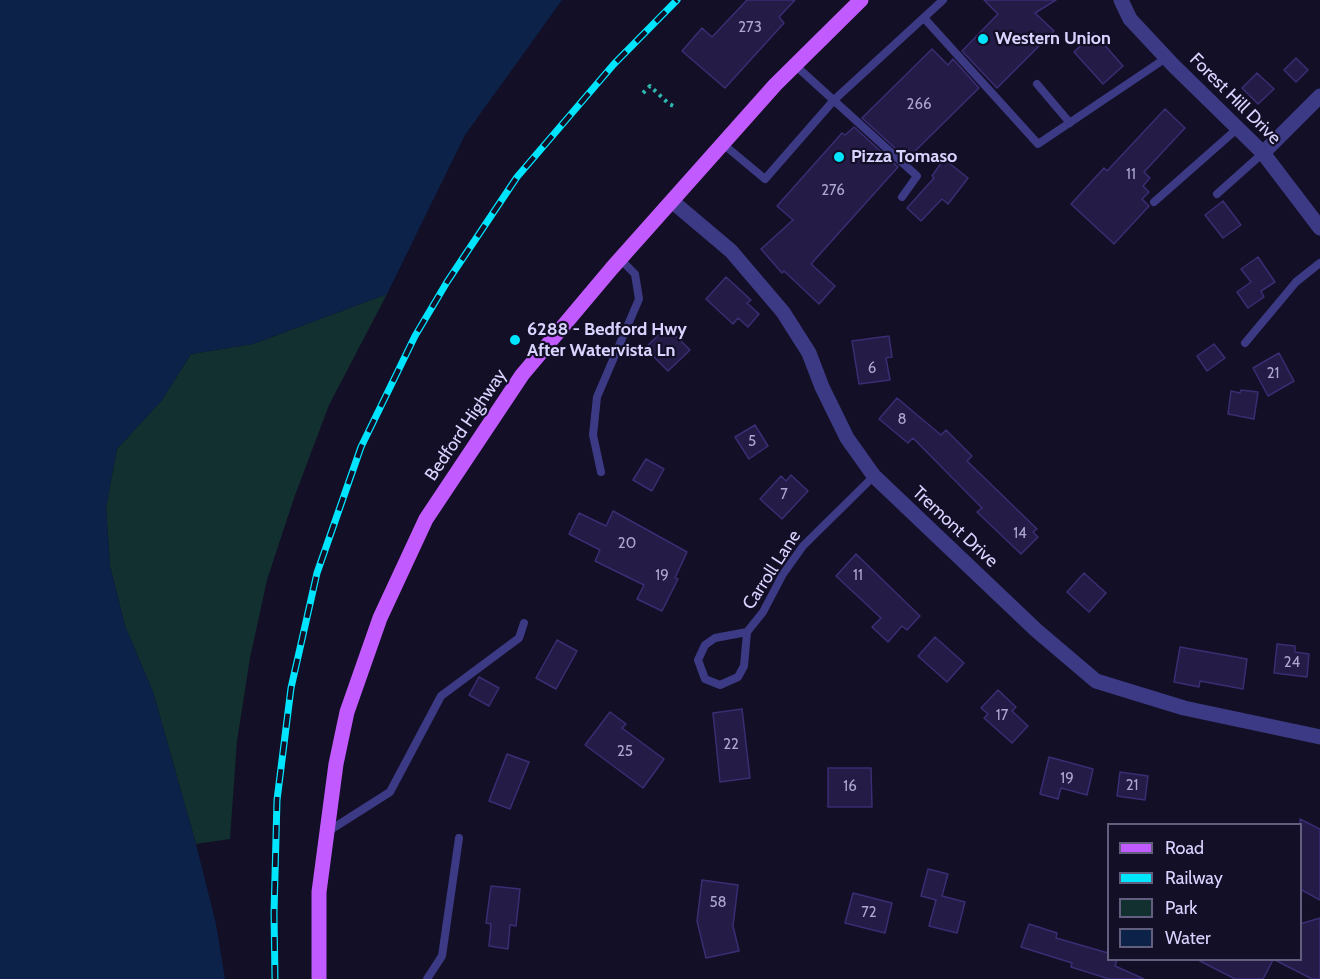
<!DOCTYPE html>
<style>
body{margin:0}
#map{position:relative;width:1320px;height:979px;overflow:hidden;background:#130f26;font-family:Cabin,sans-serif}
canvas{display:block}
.legend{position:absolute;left:1107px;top:823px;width:195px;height:138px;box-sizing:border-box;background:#130f26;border:2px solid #625e7d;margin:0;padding:8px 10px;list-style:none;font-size:18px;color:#d9d4ff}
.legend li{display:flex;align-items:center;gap:12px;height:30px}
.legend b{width:30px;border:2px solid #625e7d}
</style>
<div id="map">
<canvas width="1320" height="979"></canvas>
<ul class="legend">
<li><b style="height:8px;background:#c25bff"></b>Road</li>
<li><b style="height:8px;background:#00e5ff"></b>Railway</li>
<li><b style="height:16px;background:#12302f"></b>Park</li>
<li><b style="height:16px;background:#0c2248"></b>Water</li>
</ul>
</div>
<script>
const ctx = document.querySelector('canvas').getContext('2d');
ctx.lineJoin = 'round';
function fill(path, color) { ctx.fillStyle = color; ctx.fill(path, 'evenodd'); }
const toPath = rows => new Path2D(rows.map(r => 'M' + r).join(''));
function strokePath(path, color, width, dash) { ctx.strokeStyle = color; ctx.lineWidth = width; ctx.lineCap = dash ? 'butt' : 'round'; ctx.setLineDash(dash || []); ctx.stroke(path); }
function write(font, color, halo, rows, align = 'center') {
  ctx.font = font + ' Cabin,sans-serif'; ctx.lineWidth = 4.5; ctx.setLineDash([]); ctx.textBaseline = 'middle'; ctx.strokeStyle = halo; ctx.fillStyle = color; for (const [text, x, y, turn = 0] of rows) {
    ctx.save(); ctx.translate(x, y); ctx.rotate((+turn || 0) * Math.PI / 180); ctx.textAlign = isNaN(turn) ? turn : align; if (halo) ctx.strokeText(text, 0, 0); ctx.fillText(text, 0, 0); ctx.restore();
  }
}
fill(toPath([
 [387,294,329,405,294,498,267,580,250,658,237,741,230,839,196,844,153,692,125,626,110,566,106,507,117,449,162,400,191,354,253,344]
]), '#12302f');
fill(toPath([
 [0,0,562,0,465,135,387,294,253,344,191,354,162,400,117,449,106,507,110,566,125,626,153,692,196,844,216,924,225,979,0,979]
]), '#0c2248');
const building = toPath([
 [747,0,795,0,779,17,784,23,725,88,682,51,702,28,712,37,747,0],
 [984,0,1056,0,1035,13,1054,31,997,88,962,51,998,14,984,0],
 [1094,33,1123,66,1103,84,1074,52,1094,33],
 [932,49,948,65,953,59,979,88,907,159,862,118,932,49],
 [1296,58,1308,70,1296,82,1284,70,1296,58],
 [1257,73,1274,89,1258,104,1242,88,1257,73],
 [1165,109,1185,128,1144,172,1150,178,1143,186,1149,192,1142,199,1149,206,1114,244,1071,204,1104,168,1107,171,1165,109],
 [854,127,898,167,811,264,835,286,819,304,784,271,782,273,761,249,793,220,777,206,842,133,845,135,854,127],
 [944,159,968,178,948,204,942,199,921,221,907,208,934,178,932,176,944,159],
 [1223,201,1241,225,1223,238,1205,215,1223,201],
 [1258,257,1275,282,1261,291,1264,297,1248,308,1237,292,1251,282,1241,269,1258,257],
 [726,277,751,300,747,303,759,314,748,327,738,318,733,324,706,299,726,277],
 [667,327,690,350,668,371,645,348,667,327],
 [889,336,892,357,886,358,890,380,859,384,852,341,889,336],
 [1214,344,1225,358,1207,371,1197,356,1214,344],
 [1279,353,1294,381,1268,396,1253,368,1279,353],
 [1241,390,1258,392,1254,419,1228,414,1231,391,1240,393,1241,390],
 [897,398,941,435,946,430,972,456,967,461,1037,529,1033,532,1038,537,1021,554,977,512,982,508,913,438,908,443,879,419,897,398],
 [755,425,768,446,749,459,735,437,755,425],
 [646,459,664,469,652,491,633,480,646,459],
 [791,475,808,491,782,519,760,499,781,476,786,481,791,475],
 [613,511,687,552,675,578,678,579,662,611,637,599,644,585,595,561,600,550,569,534,579,513,606,526,613,511],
 [856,554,920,616,907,630,902,626,888,642,872,627,881,618,836,576,856,554],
 [1084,573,1106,593,1089,612,1067,592,1084,573],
 [935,637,964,663,947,682,918,656,935,637],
 [557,640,577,651,556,689,536,678,557,640],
 [1277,644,1295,646,1295,652,1309,654,1307,677,1274,673,1277,644],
 [1180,647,1247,659,1243,689,1200,681,1199,687,1174,682,1180,647],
 [479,677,499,688,489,706,469,695,479,677],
 [998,690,1016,707,1012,711,1028,726,1012,743,984,718,988,714,981,708,998,690],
 [742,709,750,778,720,782,713,713,742,709],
 [610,712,626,724,622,728,664,759,643,788,585,745,610,712],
 [507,754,529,762,510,809,489,801,507,754],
 [1049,757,1093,769,1087,795,1061,788,1058,799,1040,794,1049,757],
 [828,768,871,768,872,807,828,807,828,768],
 [1120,772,1148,776,1145,800,1117,796,1120,772],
 [1300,819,1320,829,1320,900,1300,889,1300,819],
 [928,869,948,874,942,896,965,902,957,933,929,926,936,900,921,896,928,869],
 [702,880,738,885,733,926,739,951,706,958,697,921,702,880],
 [491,886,520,889,516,926,510,925,508,949,489,946,491,924,486,923,491,886],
 [853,893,892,903,885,933,845,923,853,893],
 [1320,918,1320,979,1312,979,1275,960,1300,960,1300,924,1320,918],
 [1029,924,1057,933,1056,938,1108,953,1108,960,1117,960,1115,966,1144,979,1109,979,1071,967,1072,963,1021,947,1029,924],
 [1198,960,1273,960,1263,979,1235,979,1198,960]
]);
fill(building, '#241b47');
strokePath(building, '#3b2d73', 1.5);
strokePath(toPath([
 [643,93,650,86,669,104,676,107]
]), '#2fb8b0', 4, [3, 4.5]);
strokePath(toPath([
 [924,18,1038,144,1166,58],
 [796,66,917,176,902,197],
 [1037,84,1070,123],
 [723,144,765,179,834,100,943,0],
 [1217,194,1263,153],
 [1154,202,1238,128],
 [1245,343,1296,282,1320,263],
 [601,472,593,435,597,397,639,299,635,274,621,260],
 [747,632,744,666,738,677,720,685,705,679,698,660,705,645,715,638,747,632,763,612,783,574,803,546,874,476],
 [327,832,390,792,441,696,519,638,524,623],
 [427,979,442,956,459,838]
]), '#3d3a85', 8);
strokePath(toPath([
 [1121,0,1130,19,1173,65,1263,153,1320,228],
 [1263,153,1320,96],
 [673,202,731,251,783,312,809,353,822,387,847,438,874,476,1036,630,1096,681,1184,708,1320,737]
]), '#3d3a85', 15);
strokePath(toPath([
 [319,979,319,892,336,764,347,712,380,618,426,519,522,375,612,268,775,85,861,0]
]), '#c25bff', 15);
const rail = toPath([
 [275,979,274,913,277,800,291,688,317,573,361,447,415,336,447,282,517,177,614,64,677,0]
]);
strokePath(rail, '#00e5ff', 7);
strokePath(rail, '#130f26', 4.5, [14]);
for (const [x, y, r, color] of [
 [983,39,6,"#00e5ff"],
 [839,157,6,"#00e5ff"],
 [515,340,6,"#00e5ff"]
]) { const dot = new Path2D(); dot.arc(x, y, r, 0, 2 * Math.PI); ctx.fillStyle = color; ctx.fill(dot); strokePath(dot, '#130f26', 2); }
write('15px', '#aca6d1', null, [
 ["273",750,28],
 ["266",919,105],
 ["11",1131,175],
 ["276",833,191],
 ["6",872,369],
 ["21",1273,374],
 ["8",902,420],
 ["5",752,442],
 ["7",784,495],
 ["14",1020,534],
 ["20",627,544],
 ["19",662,576],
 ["11",858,576],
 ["24",1292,663],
 ["17",1002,716],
 ["22",731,745],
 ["25",625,752],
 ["19",1067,779],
 ["21",1132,786],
 ["16",850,787],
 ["58",718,903],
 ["72",869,913]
]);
write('bold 18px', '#d9d4ff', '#130f26', [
 ["Western Union",995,39],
 ["Pizza Tomaso",851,157],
 ["6288 - Bedford Hwy",527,330],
 ["After Watervista Ln",527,351]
], 'left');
write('18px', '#d9d4ff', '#130f26', [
 ["Forest Hill Drive",1235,99,45],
 ["Bedford Highway",466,425,-56],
 ["Tremont Drive",955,527,43],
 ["Carroll Lane",772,570,-57]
]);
</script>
